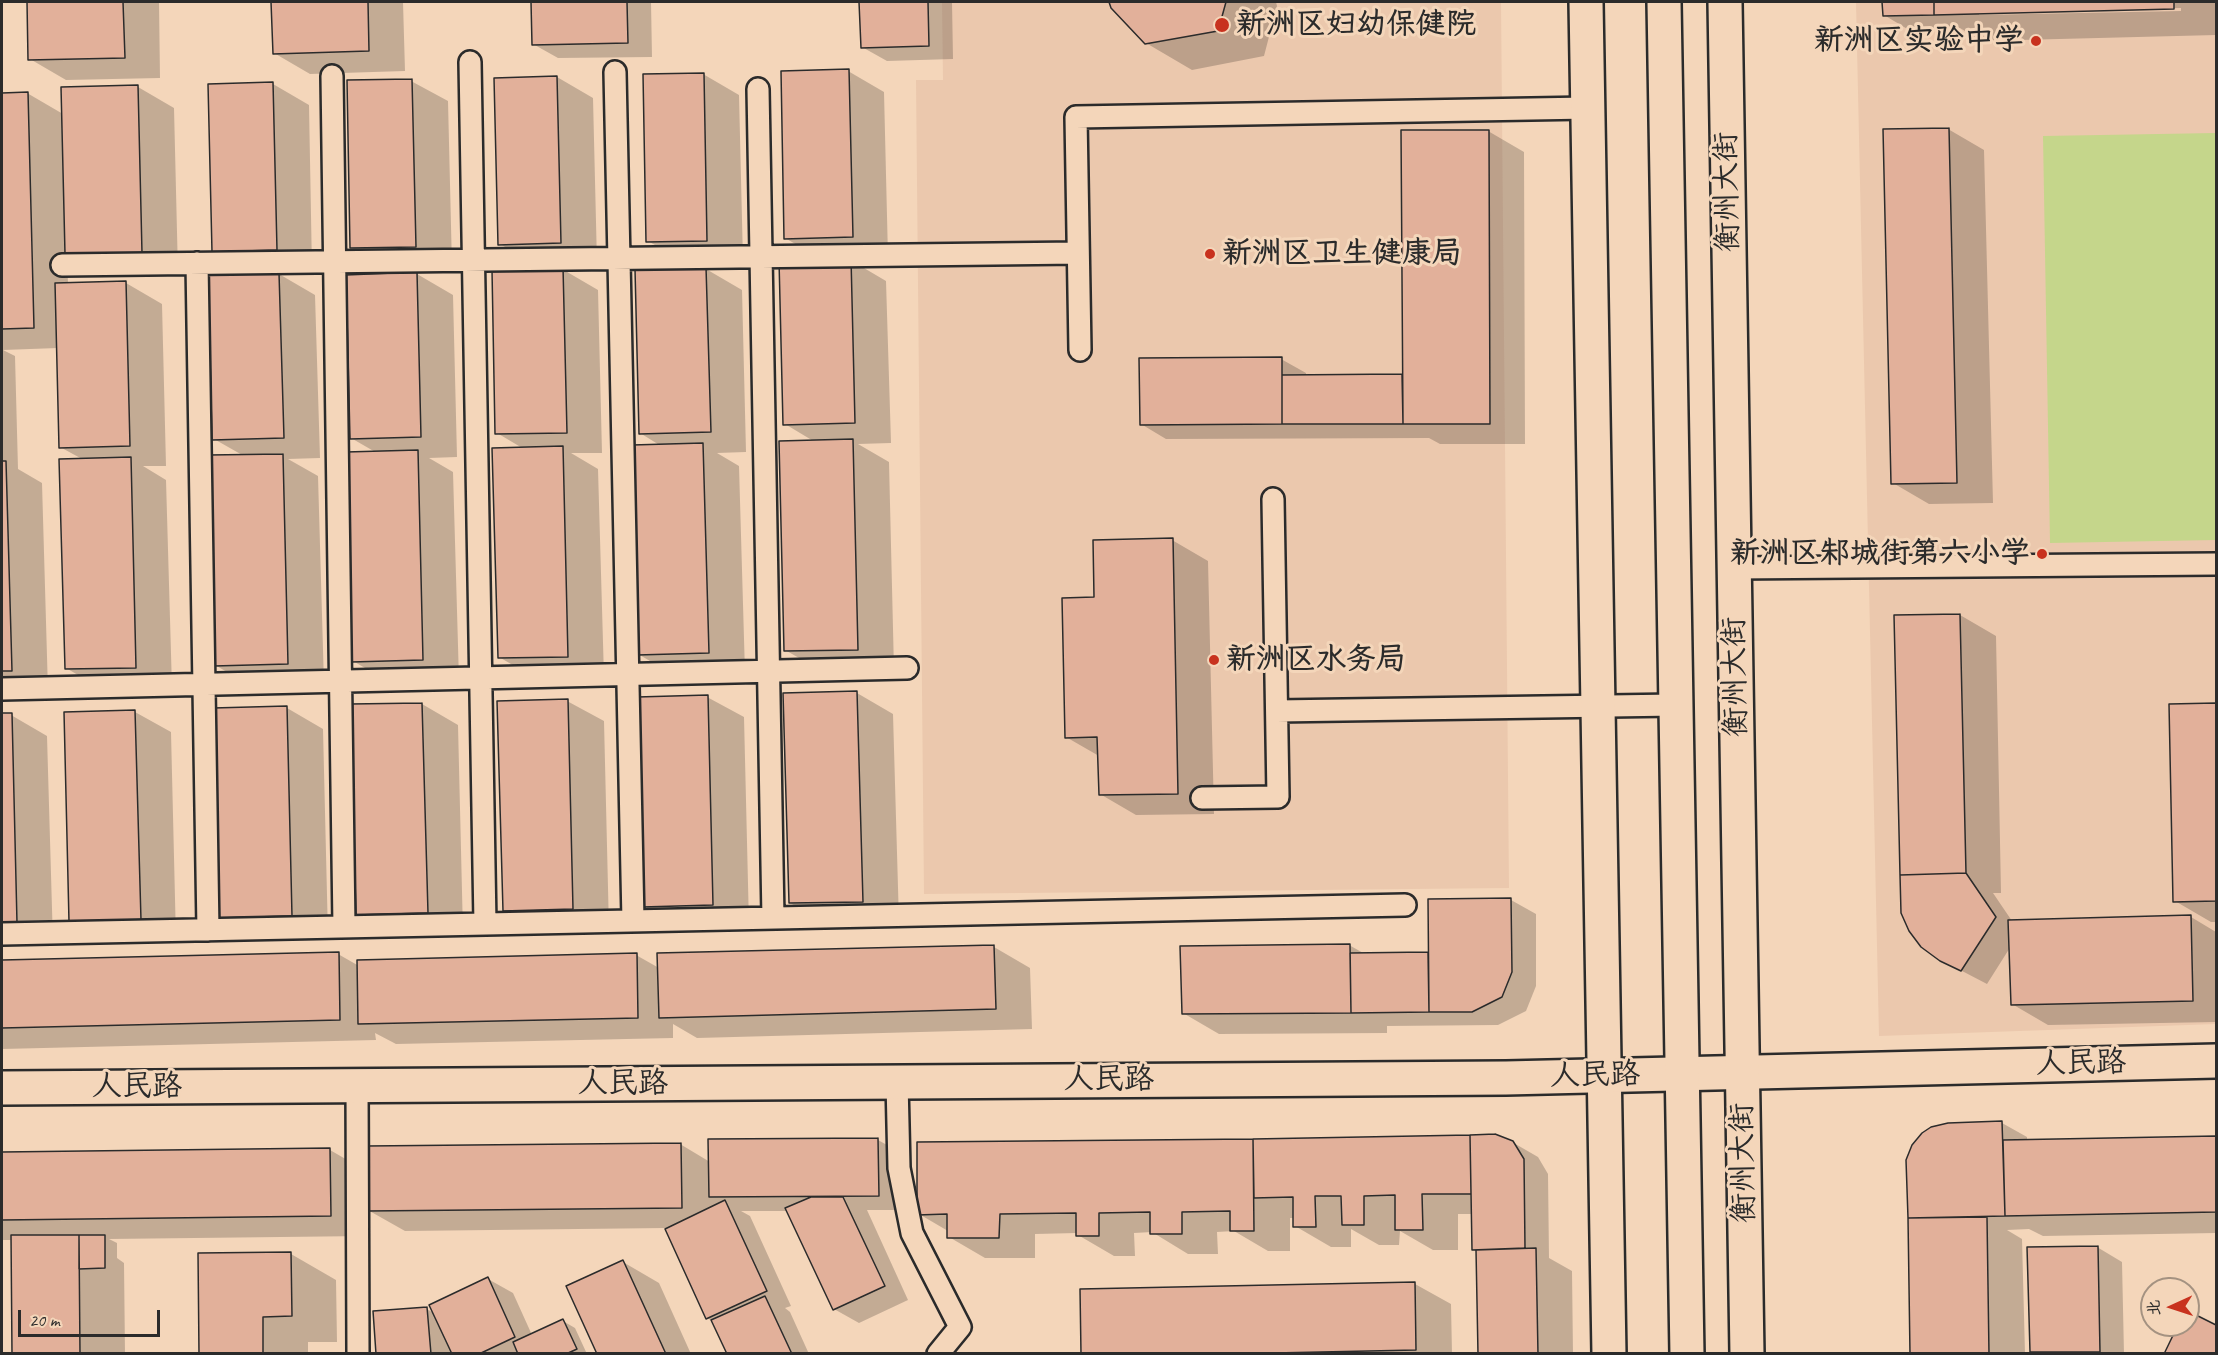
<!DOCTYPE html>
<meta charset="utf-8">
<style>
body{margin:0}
#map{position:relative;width:2218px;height:1355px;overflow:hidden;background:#f4d6ba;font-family:Caveat,"LXGW WenKai TC",sans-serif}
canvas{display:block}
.frame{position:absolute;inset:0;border:3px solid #2b2b2b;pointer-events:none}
.north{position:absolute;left:2140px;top:1277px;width:60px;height:60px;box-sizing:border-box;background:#f4d6ba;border:2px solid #a49281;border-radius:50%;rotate:267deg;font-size:16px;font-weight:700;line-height:24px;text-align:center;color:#2b2b2b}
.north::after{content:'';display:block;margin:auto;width:21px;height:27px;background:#c8321e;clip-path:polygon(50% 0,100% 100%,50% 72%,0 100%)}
.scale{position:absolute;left:18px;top:1310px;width:142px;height:27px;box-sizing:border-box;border:3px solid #2b2b2b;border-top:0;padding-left:8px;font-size:18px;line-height:21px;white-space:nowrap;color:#2b2b2b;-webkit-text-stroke:4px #f4d6ba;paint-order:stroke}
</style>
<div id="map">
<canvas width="2218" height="1355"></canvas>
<div class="frame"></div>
<div class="north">北</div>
<div class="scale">20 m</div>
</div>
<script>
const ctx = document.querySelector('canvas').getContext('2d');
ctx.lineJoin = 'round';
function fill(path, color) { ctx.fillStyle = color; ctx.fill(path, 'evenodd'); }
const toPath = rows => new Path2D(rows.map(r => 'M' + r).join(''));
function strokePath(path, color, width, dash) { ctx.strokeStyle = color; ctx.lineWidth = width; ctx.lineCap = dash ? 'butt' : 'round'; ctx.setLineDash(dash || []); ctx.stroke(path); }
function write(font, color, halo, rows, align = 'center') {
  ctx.font = font + ' Caveat,"LXGW WenKai TC",sans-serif'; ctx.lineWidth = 6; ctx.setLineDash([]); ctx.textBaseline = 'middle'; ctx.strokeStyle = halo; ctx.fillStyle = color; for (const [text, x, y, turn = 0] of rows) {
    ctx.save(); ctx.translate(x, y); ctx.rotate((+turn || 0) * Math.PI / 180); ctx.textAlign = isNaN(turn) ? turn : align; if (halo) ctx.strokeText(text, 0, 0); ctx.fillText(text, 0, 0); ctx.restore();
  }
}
fill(toPath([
 [942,2,1501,2,1509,888,924,894,916,80,943,80],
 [1856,2,2216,2,2216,1024,1879,1036]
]), '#ebc8ad');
fill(toPath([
 [2216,133,2216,540,2050,543,2043,136]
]), '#c5d68b');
fill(toPath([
 [28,2,159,2,160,78,66,80,30,59],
 [273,2,403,2,405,71,310,74,274,53],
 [533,2,651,2,652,57,558,58,533,44],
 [861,2,952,2,953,59,887,61,862,47],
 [1111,2,1276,2,1277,6,1264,56,1192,70,1146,43,1112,8],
 [1884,2,2216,2,2216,35,1981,41,1960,28,1909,30,1884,15],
 [2181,8,2181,11,1979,15,1979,12],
 [848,71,884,92,888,257,847,258,886,281,891,443,858,444,889,462,894,670,822,671,785,650,815,442,785,424,825,261,785,238],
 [703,74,739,95,743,261,684,262,648,241],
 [557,77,593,98,597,263,536,265,500,244],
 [411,81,448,101,452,267,388,268,352,248],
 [273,84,309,105,312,270,249,272,213,251],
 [138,87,174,108,178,273,102,274,67,254,68,284,126,283,162,304,166,466,143,466,166,480,172,688,102,689,66,668,84,460,60,447,58,348,3,350,15,356,18,469,42,483,48,691,2,692,2,94,27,93,63,114],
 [100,252,150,252,150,255,100,255],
 [1948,129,1984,150,1993,503,1929,504,1893,483],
 [1488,131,1524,152,1525,444,1440,444,1429,438,1166,439,1141,424,1281,359,1306,373,1306,376,1404,376],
 [562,269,598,290,602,453,571,453,598,469,604,677,535,678,499,657,524,449,497,433],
 [706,269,742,290,746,452,717,453,739,466,745,673,674,675,638,654,661,446,640,433],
 [279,274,315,295,320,458,288,459,318,476,324,684,251,686,215,665,244,456,214,439],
 [417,274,453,295,457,457,429,458,453,472,459,680,389,682,353,661,377,453,351,438],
 [1172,540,1208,561,1214,814,1136,815,1100,794,1099,756,1066,737,1096,598],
 [1960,615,1996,636,2001,893,1993,893,2012,921,2191,917,2216,932,2216,1022,2048,1025,2012,1004,2011,946,1987,984,1941,960],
 [857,693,893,714,899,922,826,923,790,903],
 [707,697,744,717,749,925,680,927,644,906],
 [567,701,604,721,609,929,541,931,504,910],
 [422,704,458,725,463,933,393,934,357,914],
 [2216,704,2216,922,2211,922,2175,901,2171,705],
 [287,708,323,729,328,936,256,938,220,917],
 [135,712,171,732,176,940,107,942,71,921],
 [2,715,11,715,47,736,53,943,2,945],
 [1511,900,1536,914,1536,986,1526,1011,1498,1025,1387,1026,1387,1033,1219,1034,1183,1013,1349,945,1365,954,1429,954,1429,901],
 [994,947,1030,968,1032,1029,697,1038,673,1024,673,1038,396,1044,375,1033,376,1040,2,1049,2,962,338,954,359,966,636,955,659,968],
 [2002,1123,2027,1137,2027,1141,2216,1138,2216,1233,2043,1236,2029,1229,2007,1230,2022,1239,2025,1354,1912,1354,1908,1160],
 [1495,1136,1512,1142,1538,1157,1548,1174,1549,1258,1572,1271,1573,1354,1480,1354,1478,1251,1474,1249,1473,1214,1458,1214,1458,1250,1433,1250,1400,1231,1399,1245,1379,1245,1351,1229,1351,1247,1331,1247,1295,1226,1295,1218,1290,1218,1290,1251,1268,1251,1234,1231,1217,1232,1218,1254,1188,1254,1152,1232,1134,1233,1135,1256,1114,1256,1078,1235,1077,1233,1035,1234,1035,1258,985,1258,949,1237,948,1231,919,1214,918,1144],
 [878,1140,903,1154,903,1210,867,1210,908,1300,859,1323,834,1309,788,1211,741,1211,750,1216,791,1306,785,1308,790,1312,809,1354,728,1354,714,1322,707,1318,666,1228,405,1231,366,1209,367,1236,109,1239,117,1243,117,1258,124,1263,125,1354,13,1354,12,1240,2,1240,2,1153,330,1150,368,1172,680,1144,710,1162],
 [2097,1247,2122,1262,2124,1354,2031,1354,2029,1248],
 [291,1254,336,1280,337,1342,308,1342,308,1354,200,1354],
 [623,1262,659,1283,691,1354,599,1354],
 [488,1279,513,1293,532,1335,563,1321,575,1328,587,1354,377,1354,427,1309,435,1314],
 [1415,1284,1451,1304,1452,1354,1082,1354]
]), '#0003');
const building = toPath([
 [27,2,123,2,125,58,28,60,27,2],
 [271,2,368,2,369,51,273,54,271,2],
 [531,2,627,2,628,43,532,45,531,2],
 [859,2,928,2,929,46,861,48,859,2],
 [1109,2,1226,2,1218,31,1145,44,1111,8,1109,2],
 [1882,2,1934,2,1934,15,1883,16,1882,2],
 [1934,2,2174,2,2174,9,1934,15,1934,2],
 [849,69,853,237,784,239,781,71,849,69],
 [704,73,707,241,646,242,643,74,704,73],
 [557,76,561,243,498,245,494,78,557,76],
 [412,79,416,247,350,248,347,80,412,79],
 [273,82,277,250,212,252,208,84,273,82],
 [138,85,142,253,65,254,61,87,138,85],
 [28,92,34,328,2,329,2,93,28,92],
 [1949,128,1957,483,1891,484,1883,129,1949,128],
 [1401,130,1489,130,1490,424,1403,424,1401,130],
 [851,258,855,423,783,425,779,260,851,258],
 [563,267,567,433,495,434,492,270,563,267],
 [706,267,711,432,639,434,635,269,706,267],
 [417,272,421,437,350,439,346,275,417,272],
 [279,273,284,438,212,440,208,275,279,273],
 [126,281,130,446,59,448,55,283,126,281],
 [1282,357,1282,424,1140,425,1139,358,1282,357],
 [1402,374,1403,424,1282,424,1282,375,1402,374],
 [853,439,858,650,784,651,779,441,853,439],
 [703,443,709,653,637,655,632,445,703,443],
 [563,446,568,657,498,658,492,448,563,446],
 [418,450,423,660,351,662,346,452,418,450],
 [283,454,288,664,214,666,208,455,283,454],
 [131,457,136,668,65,669,59,459,131,457],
 [2,461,6,461,12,671,2,671,2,461],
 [1173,538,1178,794,1099,795,1097,737,1065,738,1062,598,1094,597,1093,540,1173,538],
 [1960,614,1966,873,1900,875,1894,615,1960,614],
 [857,691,863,902,789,903,783,693,857,691],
 [708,695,713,905,642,907,637,697,708,695],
 [568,699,573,909,503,911,497,701,568,699],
 [422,703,428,913,356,915,350,704,422,703],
 [2216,703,2216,901,2173,902,2169,704,2216,703],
 [287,706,292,916,218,918,213,708,287,706],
 [135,710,141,920,69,922,64,712,135,710],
 [2,713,12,713,17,923,2,924,2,713],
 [1966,873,1996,917,1961,971,1940,961,1921,947,1909,931,1901,913,1900,875,1966,873],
 [1511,898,1512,972,1502,997,1472,1012,1429,1012,1428,899,1511,898],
 [2191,915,2193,1001,2011,1005,2008,920,2191,915],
 [1350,944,1351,1013,1182,1014,1180,946,1350,944],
 [994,945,996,1009,659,1018,657,953,994,945],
 [339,952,340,1020,2,1028,2,960,339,952],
 [1428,952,1429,1012,1351,1013,1350,953,1428,952],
 [637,953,638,1018,358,1024,357,960,637,953],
 [2002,1121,2005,1216,1908,1218,1906,1160,1912,1145,1922,1133,1931,1127,1948,1123,2002,1121],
 [1495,1134,1513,1141,1524,1159,1525,1248,1472,1250,1470,1135,1495,1134],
 [1470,1135,1471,1194,1422,1194,1423,1230,1395,1230,1395,1195,1364,1196,1364,1225,1342,1225,1341,1196,1315,1196,1316,1227,1293,1227,1293,1197,1254,1198,1253,1139,1470,1135],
 [2216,1136,2216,1212,2005,1216,2003,1140,2216,1136],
 [878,1138,879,1196,709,1197,708,1139,878,1138],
 [1253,1139,1254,1231,1230,1231,1230,1211,1182,1212,1182,1234,1150,1234,1150,1212,1099,1213,1099,1236,1076,1236,1076,1213,1000,1214,999,1238,947,1238,947,1214,917,1215,917,1142,1253,1139],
 [681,1143,682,1208,367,1211,366,1146,681,1143],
 [330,1148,331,1216,2,1220,2,1152,330,1148],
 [811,1197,843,1197,885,1286,833,1310,785,1208,811,1197],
 [725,1200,767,1291,706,1319,665,1229,725,1200],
 [1987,1217,1989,1354,1910,1354,1908,1218,1987,1217],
 [11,1235,79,1235,80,1354,12,1354,11,1235],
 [79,1235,105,1235,105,1268,79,1269,79,1235],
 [2098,1246,2100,1352,2030,1352,2027,1247,2098,1246],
 [1536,1248,1538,1354,1478,1354,1476,1250,1536,1248],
 [291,1252,292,1316,263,1317,263,1354,199,1354,198,1253,291,1252],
 [623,1260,666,1354,597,1354,566,1286,623,1260],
 [488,1277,515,1337,479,1354,452,1354,429,1305,488,1277],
 [1415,1282,1416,1350,1226,1354,1081,1354,1080,1289,1415,1282],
 [765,1296,792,1354,727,1354,711,1320,765,1296],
 [427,1307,431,1354,376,1354,373,1311,427,1307],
 [2188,1311,2216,1325,2216,1354,2164,1354,2178,1325,2188,1325,2188,1311],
 [563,1319,577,1349,566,1354,518,1354,513,1342,563,1319]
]);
fill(building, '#e2b09a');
strokePath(building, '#2b2b2b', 1.5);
const service = toPath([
 [470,62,485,924],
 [615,72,633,921],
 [332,76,344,927],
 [758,89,773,918],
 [197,263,208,930],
 [62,265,1078,253],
 [1080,350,1076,117,1588,108],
 [1734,568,2216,564],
 [2,689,907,668],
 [1277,711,1676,705],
 [1202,798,1278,797,1273,499],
 [2,934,1405,905],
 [897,1082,899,1168,912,1233,960,1327,938,1354],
 [357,1085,358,1354]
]);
const minor = toPath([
 [1586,2,1609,1354]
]);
const tertiary = toPath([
 [2,1088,1506,1078,2216,1061]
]);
const secondary = toPath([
 [1664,2,1687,1354],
 [1725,2,1747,1354]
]);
strokePath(service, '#2b2b2b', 26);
strokePath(minor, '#2b2b2b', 38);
strokePath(tertiary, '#2b2b2b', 38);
strokePath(secondary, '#2b2b2b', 38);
strokePath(service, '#f4d6ba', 21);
strokePath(minor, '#f4d6ba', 33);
strokePath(tertiary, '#f4d6ba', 33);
strokePath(secondary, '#f4d6ba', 33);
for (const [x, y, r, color] of [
 [1222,25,8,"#c8321e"],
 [2036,41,6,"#c8321e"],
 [1210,254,6,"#c8321e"],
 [2042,554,6,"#c8321e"],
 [1214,660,6,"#c8321e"]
]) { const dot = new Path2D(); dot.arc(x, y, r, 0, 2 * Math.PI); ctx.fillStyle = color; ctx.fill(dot); strokePath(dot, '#f4d6ba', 2); }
write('bold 30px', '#2b2b2b', '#f4d6ba', [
 ["新洲区妇幼保健院",1236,25],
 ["新洲区实验中学",2024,41,"right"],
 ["新洲区卫生健康局",1222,254],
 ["新洲区邾城街第六小学",2030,554,"right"],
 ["新洲区水务局",1226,660]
], 'left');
write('30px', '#2b2b2b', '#f4d6ba', [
 ["衡州大街",1728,192,-91],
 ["衡州大街",1736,677,-91],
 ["人民路",2081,1064,-1],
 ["人民路",1595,1076,-1],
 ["人民路",1109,1080],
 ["人民路",623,1084],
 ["人民路",137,1087],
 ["衡州大街",1744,1163,-91]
]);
</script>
